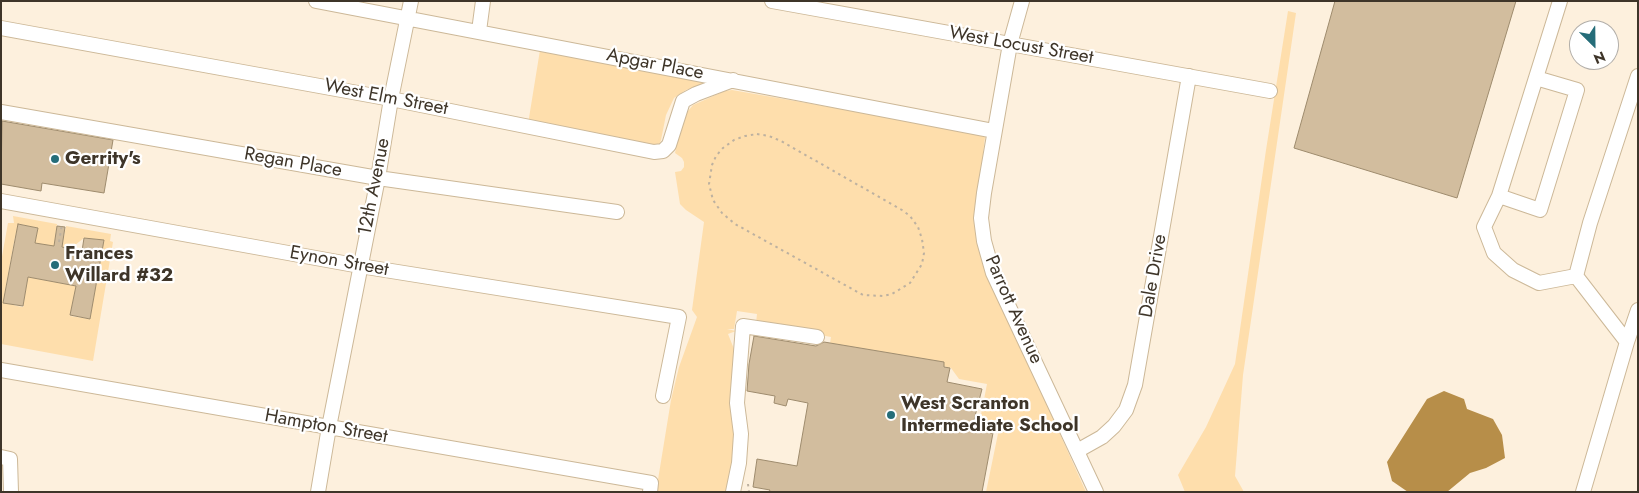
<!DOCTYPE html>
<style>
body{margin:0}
#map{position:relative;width:1639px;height:493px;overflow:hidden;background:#fdf0dd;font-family:Jost,sans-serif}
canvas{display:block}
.frame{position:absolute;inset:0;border:2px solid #3e3529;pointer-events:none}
.north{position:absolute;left:1569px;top:20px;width:50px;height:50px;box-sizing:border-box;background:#fff;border:1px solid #b2aea9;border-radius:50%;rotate:157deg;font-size:14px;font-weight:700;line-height:20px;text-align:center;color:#3e3529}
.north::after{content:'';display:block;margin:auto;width:18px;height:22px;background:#256d79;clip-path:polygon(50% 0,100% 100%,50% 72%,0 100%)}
</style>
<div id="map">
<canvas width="1639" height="493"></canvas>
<div class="frame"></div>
<div class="north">N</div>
</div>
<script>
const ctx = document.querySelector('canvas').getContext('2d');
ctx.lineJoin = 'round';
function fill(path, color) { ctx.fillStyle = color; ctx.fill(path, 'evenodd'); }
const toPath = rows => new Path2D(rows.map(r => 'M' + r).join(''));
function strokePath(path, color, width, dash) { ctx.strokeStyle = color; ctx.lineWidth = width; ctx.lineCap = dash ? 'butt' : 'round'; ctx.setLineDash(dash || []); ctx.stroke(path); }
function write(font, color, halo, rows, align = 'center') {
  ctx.font = font + ' Jost,sans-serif'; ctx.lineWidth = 4.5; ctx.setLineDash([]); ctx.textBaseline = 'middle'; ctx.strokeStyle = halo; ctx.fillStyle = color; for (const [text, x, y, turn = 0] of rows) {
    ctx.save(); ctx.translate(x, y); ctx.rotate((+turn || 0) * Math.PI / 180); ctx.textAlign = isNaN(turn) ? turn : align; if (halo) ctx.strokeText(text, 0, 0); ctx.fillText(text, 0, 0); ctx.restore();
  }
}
fill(toPath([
 [1288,11,1296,13,1243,375,1235,476,1244,492,1185,492,1178,475,1206,427,1235,364,1266,150],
 [540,50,715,80,686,90,674,98,666,115,661,140,659,145,655,146,528,124],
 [732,90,979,133,985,137,976,215,1037,383,1086,492,986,492,1000,424,980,420,987,384,959,379,951,368,943,366,944,362,830,343,831,337,756,323,757,314,737,311,734,329,727,329,736,331,728,334,734,349,737,442,727,492,656,492,671,400,679,367,697,317,692,310,704,222,686,210,680,204,675,172,681,171,684,167,684,162,682,158,675,153,683,117,693,105,725,91],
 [13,216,57,224,54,246,49,246,35,243,38,228,19,224,15,237,3,302,17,306,23,307,28,277,76,286,70,316,90,319,104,240,84,238,70,249,62,247,66,226,111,234,110,241,113,242,93,361,1,344,1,262,8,223,14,223]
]), '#fedeac');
fill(toPath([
 [1444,391,1464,399,1467,409,1493,419,1502,435,1505,458,1486,468,1470,473,1447,492,1408,492,1392,481,1387,462,1427,399]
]), '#b78e49');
const building = toPath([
 [1335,1,1516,1,1457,198,1294,148,1335,1],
 [2,121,113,140,104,193,42,183,41,191,1,184,2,121],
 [18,224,38,228,35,243,54,246,57,226,65,227,62,247,82,251,84,238,104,240,90,319,70,315,76,286,28,277,23,306,3,303,18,224],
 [754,336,816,346,824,342,944,362,944,367,950,368,947,382,982,389,973,424,990,427,990,433,993,433,982,492,769,492,770,490,753,487,757,459,797,466,808,403,788,399,786,406,774,403,775,396,747,391,749,364,754,336]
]);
fill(building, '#d2bd9e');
strokePath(building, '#9e8b6d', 1);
const minor = toPath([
 [316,1,994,131],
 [772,1,1270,91],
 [1022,1,1010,44,984,193,981,218,984,241,993,273,1096,492],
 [1560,1,1499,196,1484,227,1494,253,1513,270,1539,283,1576,276],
 [1,28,391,99,654,152,663,151,669,145,683,101,696,94,733,80],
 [479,31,483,1],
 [1,112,378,178,617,212],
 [1499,196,1540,210,1577,90,1536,78],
 [1,201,360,266,679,317,663,396],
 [1627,342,1576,276,1590,223,1638,76],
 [1,370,651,483,650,492],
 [1077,451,1102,437,1114,426,1126,410,1135,385,1189,76],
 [1,457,10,459,11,492],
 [318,492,329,427,378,178,391,99,411,1],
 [733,492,739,463,741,434,737,403,743,326,817,337],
 [1583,492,1627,342,1638,310]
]);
strokePath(minor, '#ccb898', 16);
strokePath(toPath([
 [757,134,769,136,781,141,902,210,910,216,918,227,922,239,924,253,922,264,910,283,892,294,883,296,863,295,735,224,722,213,713,200,709,184,712,165,716,156,723,148,734,140,745,136,757,134],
 [59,242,62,224],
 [748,484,749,492]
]), '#bdb1a0', 2, [2.5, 4]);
strokePath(minor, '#fff', 14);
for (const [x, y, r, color] of [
 [55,159,5,"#256d79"],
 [55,265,5,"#256d79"],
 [891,415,5,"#256d79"]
]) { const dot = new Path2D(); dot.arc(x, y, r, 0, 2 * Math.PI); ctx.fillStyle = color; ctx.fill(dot); strokePath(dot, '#fff', 2); }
write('19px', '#3e3529', '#fff', [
 ["West Locust Street",1021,46,10],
 ["Apgar Place",655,65,11],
 ["West Elm Street",386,98,11],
 ["Regan Place",293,163,10],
 ["12th Avenue",375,187,-79],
 ["Eynon Street",339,262,10],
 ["Dale Drive",1154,276,-80],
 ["Parrott Avenue",1013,310,66],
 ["Hampton Street",326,427,10]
]);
write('bold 19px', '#3e3529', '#fff', [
 ["Gerrity's",65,159],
 ["Frances",65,254],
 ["Willard #32",65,276],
 ["West Scranton",901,404],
 ["Intermediate School",901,426]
], 'left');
</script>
